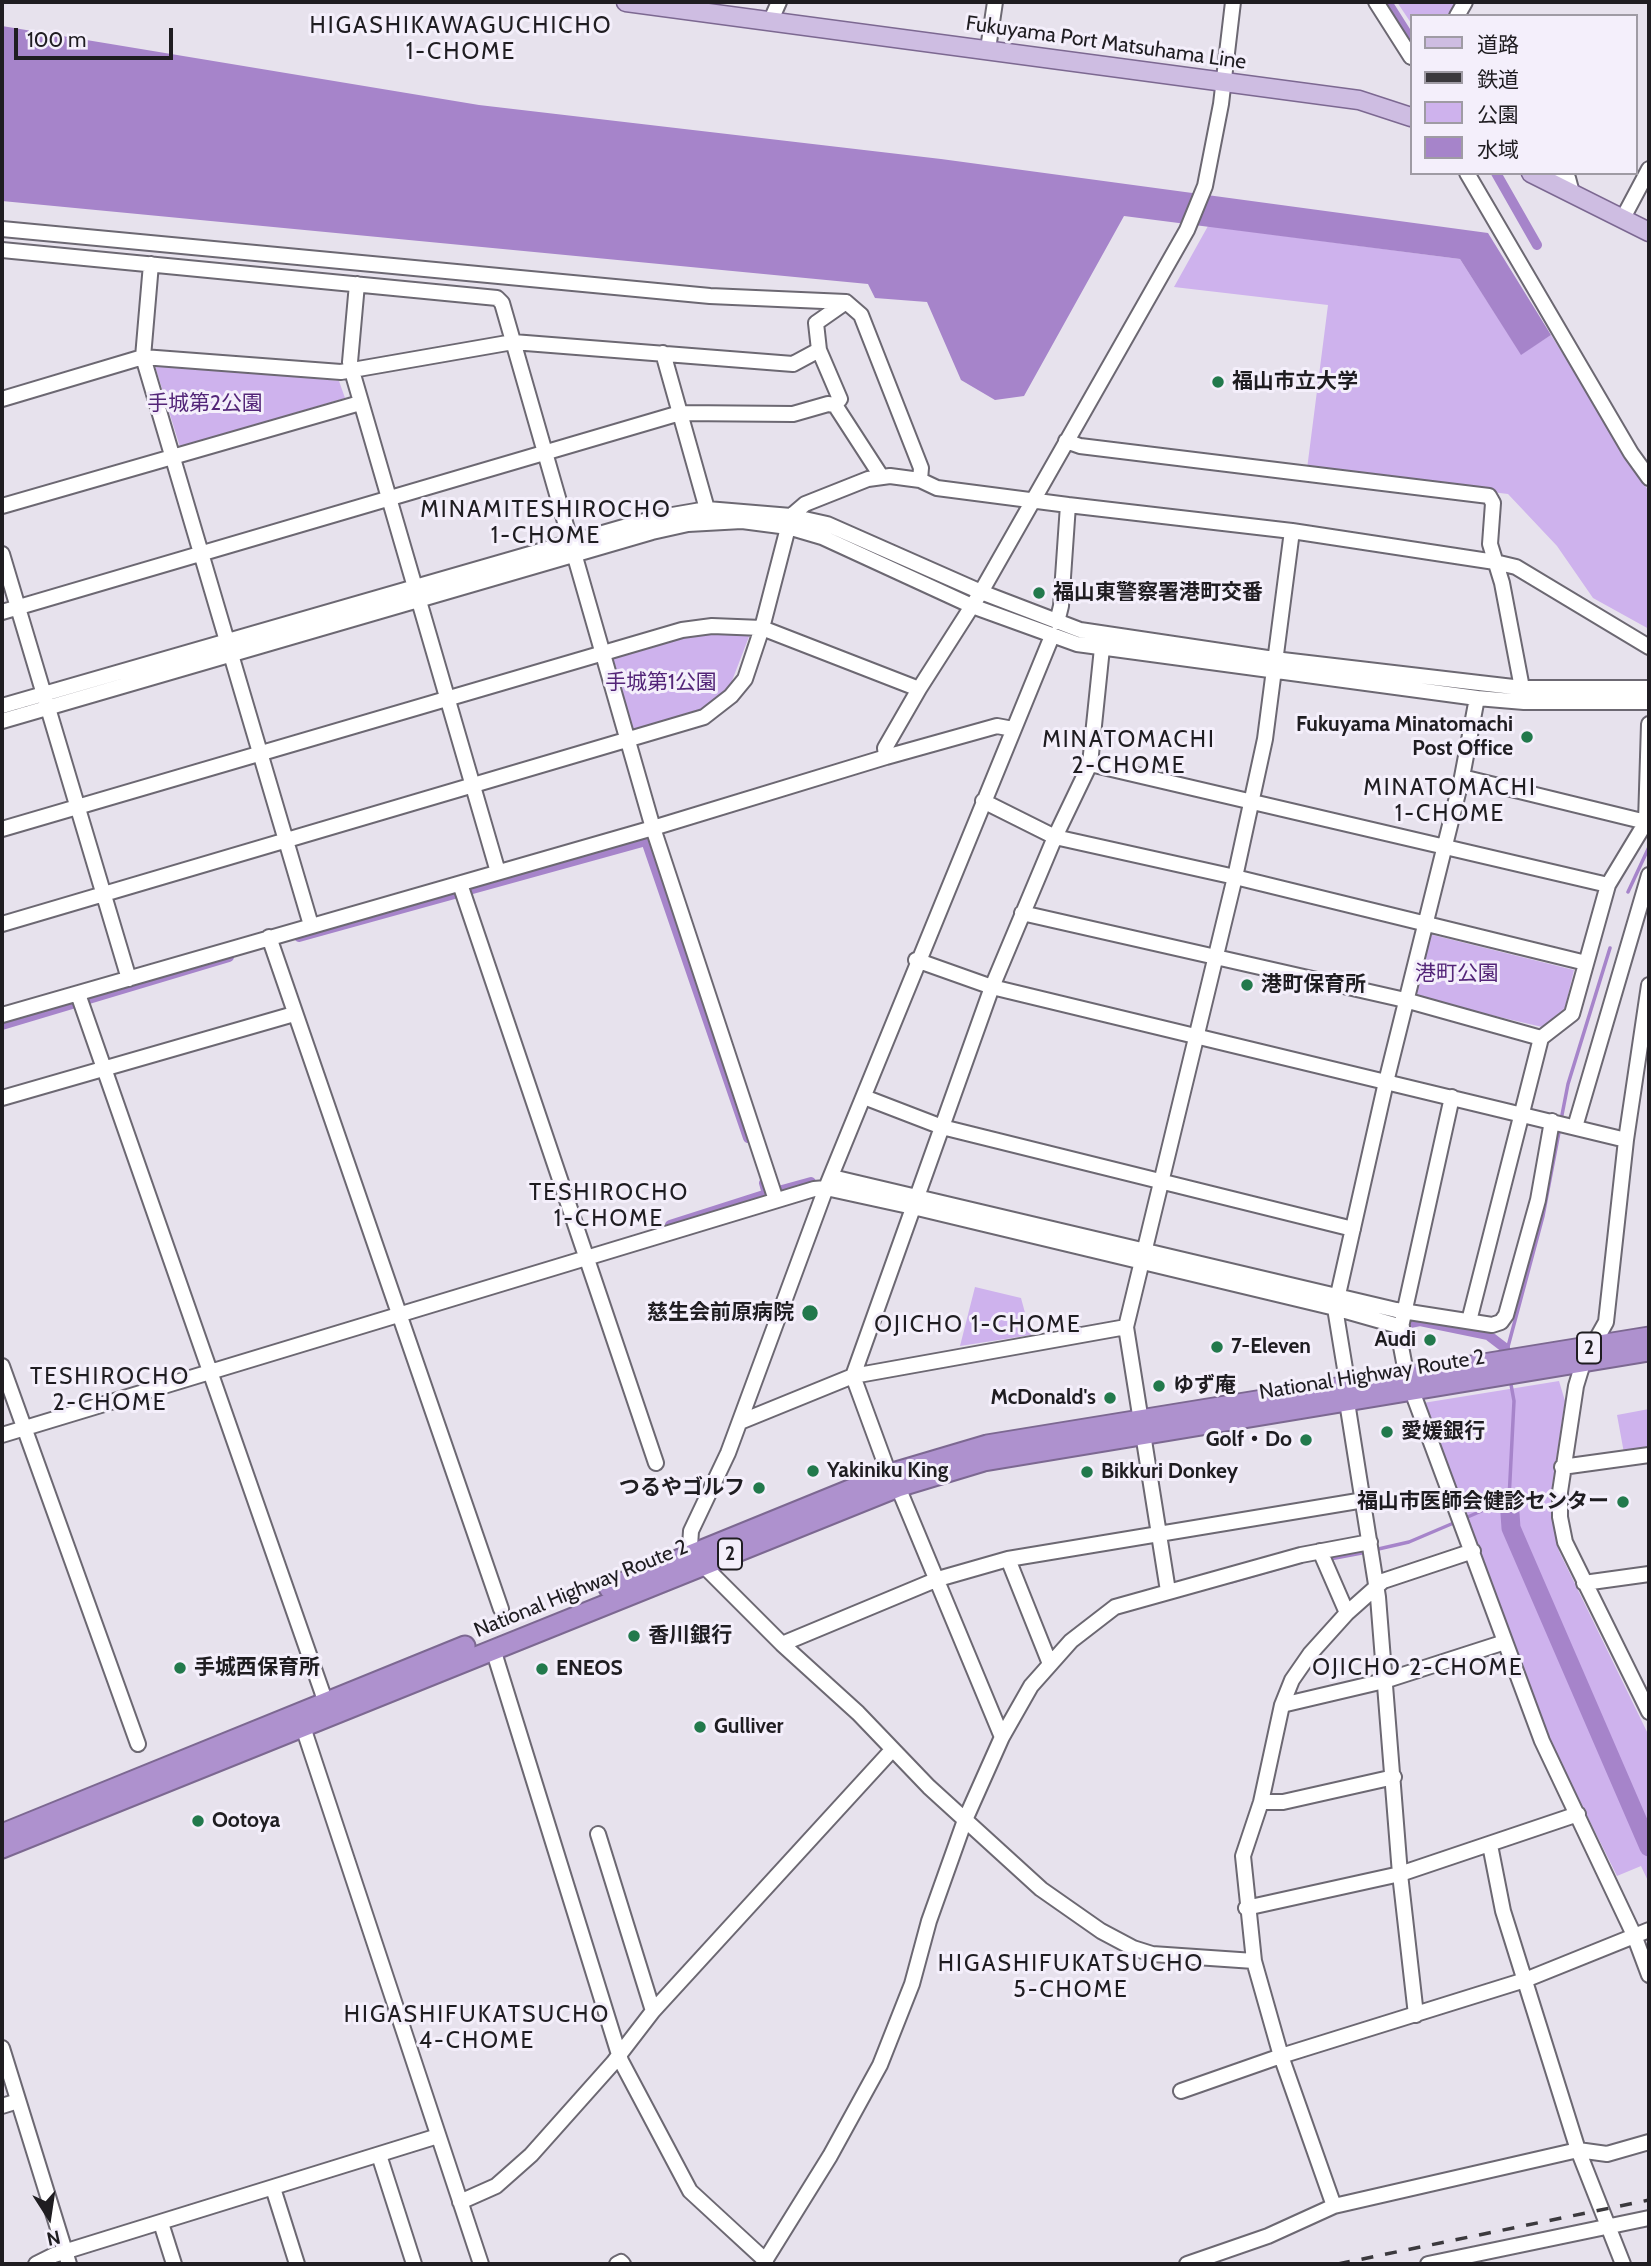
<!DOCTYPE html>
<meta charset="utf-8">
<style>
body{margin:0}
#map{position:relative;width:1651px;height:2266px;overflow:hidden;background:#e7e2ed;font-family:Cabin,"Noto Sans JP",sans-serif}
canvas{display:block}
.frame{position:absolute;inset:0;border:4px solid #1f1d21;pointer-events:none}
.legend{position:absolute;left:1410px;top:14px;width:228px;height:161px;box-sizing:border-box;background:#f4effb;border:2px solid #9f9ba4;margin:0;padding:9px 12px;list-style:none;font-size:21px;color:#1f1d21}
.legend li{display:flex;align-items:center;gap:14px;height:35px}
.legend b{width:35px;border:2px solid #9f9ba4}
.north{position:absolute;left:14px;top:2182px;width:70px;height:70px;-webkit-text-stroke:5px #f4effb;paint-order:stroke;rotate:168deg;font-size:19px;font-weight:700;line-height:28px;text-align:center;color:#1f1d21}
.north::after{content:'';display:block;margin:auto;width:24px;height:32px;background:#1f1d21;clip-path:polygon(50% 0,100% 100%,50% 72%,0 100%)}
.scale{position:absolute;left:14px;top:28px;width:159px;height:32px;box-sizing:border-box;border:4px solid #1f1d21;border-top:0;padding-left:9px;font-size:21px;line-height:24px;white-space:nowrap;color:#1f1d21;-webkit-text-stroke:5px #f4effb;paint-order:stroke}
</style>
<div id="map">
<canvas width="1651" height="2266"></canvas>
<div class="frame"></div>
<ul class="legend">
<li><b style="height:9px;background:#cebde2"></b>道路</li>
<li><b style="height:9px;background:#3b393d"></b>鉄道</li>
<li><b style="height:19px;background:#ceb2ed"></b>公園</li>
<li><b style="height:19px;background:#a684ca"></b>水域</li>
</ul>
<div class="north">N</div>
<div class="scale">100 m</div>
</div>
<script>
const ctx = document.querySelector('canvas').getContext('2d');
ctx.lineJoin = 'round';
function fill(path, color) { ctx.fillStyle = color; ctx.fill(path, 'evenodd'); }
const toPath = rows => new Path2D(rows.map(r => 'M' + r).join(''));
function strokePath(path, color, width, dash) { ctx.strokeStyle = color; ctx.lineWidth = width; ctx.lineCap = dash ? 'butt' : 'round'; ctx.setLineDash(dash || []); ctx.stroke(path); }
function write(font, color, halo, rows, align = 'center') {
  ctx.font = font + ' Cabin,"Noto Sans JP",sans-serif'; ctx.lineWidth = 6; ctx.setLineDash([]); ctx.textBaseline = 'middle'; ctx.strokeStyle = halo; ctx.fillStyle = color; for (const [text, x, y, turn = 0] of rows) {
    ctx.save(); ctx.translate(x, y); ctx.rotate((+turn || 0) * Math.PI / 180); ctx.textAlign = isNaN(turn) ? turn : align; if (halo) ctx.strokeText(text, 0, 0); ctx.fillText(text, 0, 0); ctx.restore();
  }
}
fill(toPath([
 [1397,2,1455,2,1448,16,1411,16,1411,23],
 [1208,226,1460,259,1521,354,1551,335,1649,492,1649,629,1593,598,1557,546,1508,494,1307,469,1328,305,1174,287],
 [155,366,228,369,339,381,345,398,180,447],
 [701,633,750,634,730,686,719,698,698,711,632,730,611,658],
 [1429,934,1574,970,1565,1008,1542,1027,1414,997],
 [975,1287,1021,1298,1031,1335,960,1346],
 [1559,1381,1565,1401,1552,1487,1552,1516,1559,1551,1649,1736,1649,1883,1641,1866,1617,1876,1544,1729,1423,1403],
 [1649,1409,1649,1448,1624,1453,1617,1415]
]), '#ceb2ed');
fill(toPath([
 [2,26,479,105,941,159,1488,233,1551,335,1521,355,1460,259,1124,216,1024,396,995,400,961,380,927,302,875,298,868,284,2,201]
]), '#a684ca');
strokePath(toPath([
 [1628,892,1649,847],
 [1561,1120,1568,1084,1610,948],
 [1506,1354,1543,1216,1560,1127],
 [1463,1519,1509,1499,1514,1401,1510,1379],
 [1374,1550,1409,1542,1456,1522],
 [1330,1559,1367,1552],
 [1231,1582,1308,1560]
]), '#a684ca', 3.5);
strokePath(toPath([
 [1387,2,1411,40],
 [1496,173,1537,245],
 [299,937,646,841,748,1138],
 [2,1025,229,957],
 [782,1190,811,1182],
 [670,1225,767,1194,764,1183],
 [1369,1311,1410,1323,1420,1321,1488,1335,1505,1348]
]), '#a684ca', 10);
strokePath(toPath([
 [1509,1499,1511,1528,1649,1847]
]), '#a684ca', 19);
const minor = toPath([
 [1376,2,1411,57],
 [1457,16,1465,2],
 [771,20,779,2],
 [988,49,995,2],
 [1467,173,1631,453,1649,478],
 [1559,173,1568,178,1572,193],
 [1623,218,1649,169],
 [2,229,710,296,846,302,861,315,921,468,920,480],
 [2,250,497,298,502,303,653,828,776,1200],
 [151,264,143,357,311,925],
 [357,284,350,362,352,371,498,872],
 [846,302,816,323,819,350,840,399,835,405,881,476],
 [663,353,707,509],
 [2,399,143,357,341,372,513,342,793,364,819,350],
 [1066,441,1080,446,1489,496,1493,503,1490,544,1502,583,1522,688],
 [1068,505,1292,531,1495,562,1516,567,1649,647],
 [2,506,360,403],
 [2,554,129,979],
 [2,612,680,413,793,414,828,404,835,405],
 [1052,636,826,1188,728,1453,691,1531,690,1546,692,1554,782,1644,858,1713,929,1787,1041,1889,1101,1931,1133,1948,1152,1954,1254,1961],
 [2,706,655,518,707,509,791,516,827,524,981,592,1080,630,1274,659,1479,683,1522,688,1649,688],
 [2,721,652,532,688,524,742,521,788,527,822,537,972,606,1077,644,1477,698,1524,702,1649,702],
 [886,757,885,748,919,689,981,592,1187,230,1205,186,1221,104,1233,2],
 [1090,764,1608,885],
 [1462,777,1646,822],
 [983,801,1055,837,1235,877,1586,963],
 [2,829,682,630,712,626,762,628,919,689],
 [460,884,656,1463],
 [1022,913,1405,1000,1541,1038],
 [2,924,704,717,731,696,745,679,762,628,791,516,805,504,868,479,890,476,920,480,937,488,1068,505,1061,606,1057,622],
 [269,937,501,1609],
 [916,960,992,987,1626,1140],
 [1649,985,1626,1140,1606,1322,1583,1363,1576,1386,1560,1492,1560,1517,1565,1542,1649,1712],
 [78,994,326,1703],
 [2,1015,653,828,886,757,997,726,1013,729],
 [864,1097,942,1127,1353,1229],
 [2,1098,294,1014],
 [1575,1127,1649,875],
 [832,1177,1396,1310,1492,1325,1501,1322,1506,1315,1538,1200,1552,1121],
 [1469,1321,1541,1038,1572,1014,1608,885,1646,822,1649,724],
 [2,1366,138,1744],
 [1407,1378,1399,1336,1452,1097],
 [1348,1387,1335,1308,1386,1082,1462,777,1477,698],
 [1412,1391,1542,1741,1634,1935,1649,1975],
 [1347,1402,1378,1597,1400,1874,1416,2015],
 [740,1422,853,1376,1126,1327],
 [2,1435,814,1189,826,1188,913,1207,1335,1308,1402,1327],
 [1562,1467,1649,1455],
 [889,1474,853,1376,992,987,1055,837,1090,764,1102,648],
 [898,1487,1002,1737],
 [1320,1551,1347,1613],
 [1008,1559,1050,1664],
 [1584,1583,1649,1574],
 [1168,1591,1126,1327,1235,877,1265,739,1292,531],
 [782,1644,938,1579,1008,1559,1364,1500],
 [493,1649,621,2061,690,2191,766,2261],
 [1282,1705,1384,1681,1505,1642],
 [300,1718,481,2264],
 [1261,1802,1283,1802,1394,1777],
 [598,1834,653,2011],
 [1490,1845,1503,1911,1578,2150,1623,2264],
 [1246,1908,1400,1874,1578,1814],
 [2,2048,69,2264],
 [1181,2091,1281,2056,1525,1980,1649,1930],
 [2,2106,18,2101],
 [379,2155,414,2264],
 [273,2188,297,2264],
 [460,2202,496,2186,531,2155,613,2063,653,2011,892,1750],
 [1334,2206,1281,2056,1254,1961,1243,1856,1261,1802,1282,1705,1292,1680,1310,1654,1347,1613,1383,1581,1473,1551],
 [161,2223,174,2264],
 [36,2264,54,2255,438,2136],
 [617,2264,621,2262,623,2264],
 [763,2264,830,2156,880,2065,912,1984,929,1921,965,1820,1002,1737,1031,1686,1071,1641,1115,1607,1301,1555,1370,1542],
 [1187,2264,1268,2236,1334,2206,1578,2150,1607,2154,1649,2142],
 [1428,2264,1649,2218]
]);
const major = toPath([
 [626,2,1359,100,1411,117],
 [1531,173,1649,232]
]);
const highway = toPath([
 [609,1588,889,1474,987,1445,1649,1337],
 [2,1834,465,1646],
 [2,1848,898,1487,984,1461,1649,1351]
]);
strokePath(minor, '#6c6872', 18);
strokePath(major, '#7c6891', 21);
strokePath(highway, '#7c6891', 23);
strokePath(minor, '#fff', 14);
strokePath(major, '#cebde2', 18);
strokePath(highway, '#ae91ce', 19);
strokePath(toPath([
 [1338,2264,1649,2200]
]), '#3b393d', 3.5, [12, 12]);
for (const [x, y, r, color] of [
 [1218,382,7,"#22794c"],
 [1039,593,7,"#22794c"],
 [1527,737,7,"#22794c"],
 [1247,985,7,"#22794c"],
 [810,1313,9,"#22794c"],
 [1430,1340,7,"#22794c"],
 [1217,1347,7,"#22794c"],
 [1159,1386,7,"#22794c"],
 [1110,1398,7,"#22794c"],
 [1387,1432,7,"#22794c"],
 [1306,1440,7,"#22794c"],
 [813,1471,7,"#22794c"],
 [1087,1472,7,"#22794c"],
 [759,1488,7,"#22794c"],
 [1623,1502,7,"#22794c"],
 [634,1636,7,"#22794c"],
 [180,1668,7,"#22794c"],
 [542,1669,7,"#22794c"],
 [700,1727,7,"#22794c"],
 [198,1821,7,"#22794c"]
]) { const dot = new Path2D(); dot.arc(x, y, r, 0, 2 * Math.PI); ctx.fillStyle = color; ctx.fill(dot); strokePath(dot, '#f4effb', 2.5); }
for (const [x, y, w] of [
 [1589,1348,24],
 [730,1554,24]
]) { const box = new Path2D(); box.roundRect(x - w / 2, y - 15.5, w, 31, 5); ctx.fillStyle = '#f4effb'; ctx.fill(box); strokePath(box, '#1f1d21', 2); }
write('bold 19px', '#1f1d21', null, [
 ["2",1589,1348],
 ["2",730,1554]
]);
write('21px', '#1f1d21', '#f4effb', [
 ["Fukuyama Port Matsuhama Line",1106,43,8],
 ["National Highway Route 2",1372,1375,-9],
 ["National Highway Route 2",581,1589,-22]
]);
write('bold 21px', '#1f1d21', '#f4effb', [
 ["福山市立大学",1232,382],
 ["福山東警察署港町交番",1053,593],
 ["Fukuyama Minatomachi",1513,725,"right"],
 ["Post Office",1513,749,"right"],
 ["港町保育所",1261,985],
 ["慈生会前原病院",794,1313,"right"],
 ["Audi",1416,1340,"right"],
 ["7-Eleven",1231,1347],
 ["ゆず庵",1173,1386],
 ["McDonald's",1096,1398,"right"],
 ["愛媛銀行",1401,1432],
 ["Golf・Do",1292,1440,"right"],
 ["Yakiniku King",827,1471],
 ["Bikkuri Donkey",1101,1472],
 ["つるやゴルフ",745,1488,"right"],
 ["福山市医師会健診センター",1609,1502,"right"],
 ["香川銀行",648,1636],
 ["手城西保育所",194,1668],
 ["ENEOS",556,1669],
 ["Gulliver",714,1727],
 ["Ootoya",212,1821]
], 'left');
write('21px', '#532578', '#f4effb', [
 ["手城第2公園",205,404],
 ["手城第1公園",661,683],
 ["港町公園",1457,974]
]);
ctx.letterSpacing = '2px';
write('23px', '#1f1d21', '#f4effb', [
 ["HIGASHIKAWAGUCHICHO",461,26],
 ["1-CHOME",461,52],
 ["MINAMITESHIROCHO",546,510],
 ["1-CHOME",546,536],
 ["MINATOMACHI",1129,740],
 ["2-CHOME",1129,766],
 ["MINATOMACHI",1450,788],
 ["1-CHOME",1450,814],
 ["TESHIROCHO",609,1193],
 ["1-CHOME",609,1219],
 ["OJICHO 1-CHOME",978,1325],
 ["TESHIROCHO",110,1377],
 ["2-CHOME",110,1403],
 ["OJICHO 2-CHOME",1418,1668],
 ["HIGASHIFUKATSUCHO",1071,1964],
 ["5-CHOME",1071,1990],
 ["HIGASHIFUKATSUCHO",477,2015],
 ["4-CHOME",477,2041]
]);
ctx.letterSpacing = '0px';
</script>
